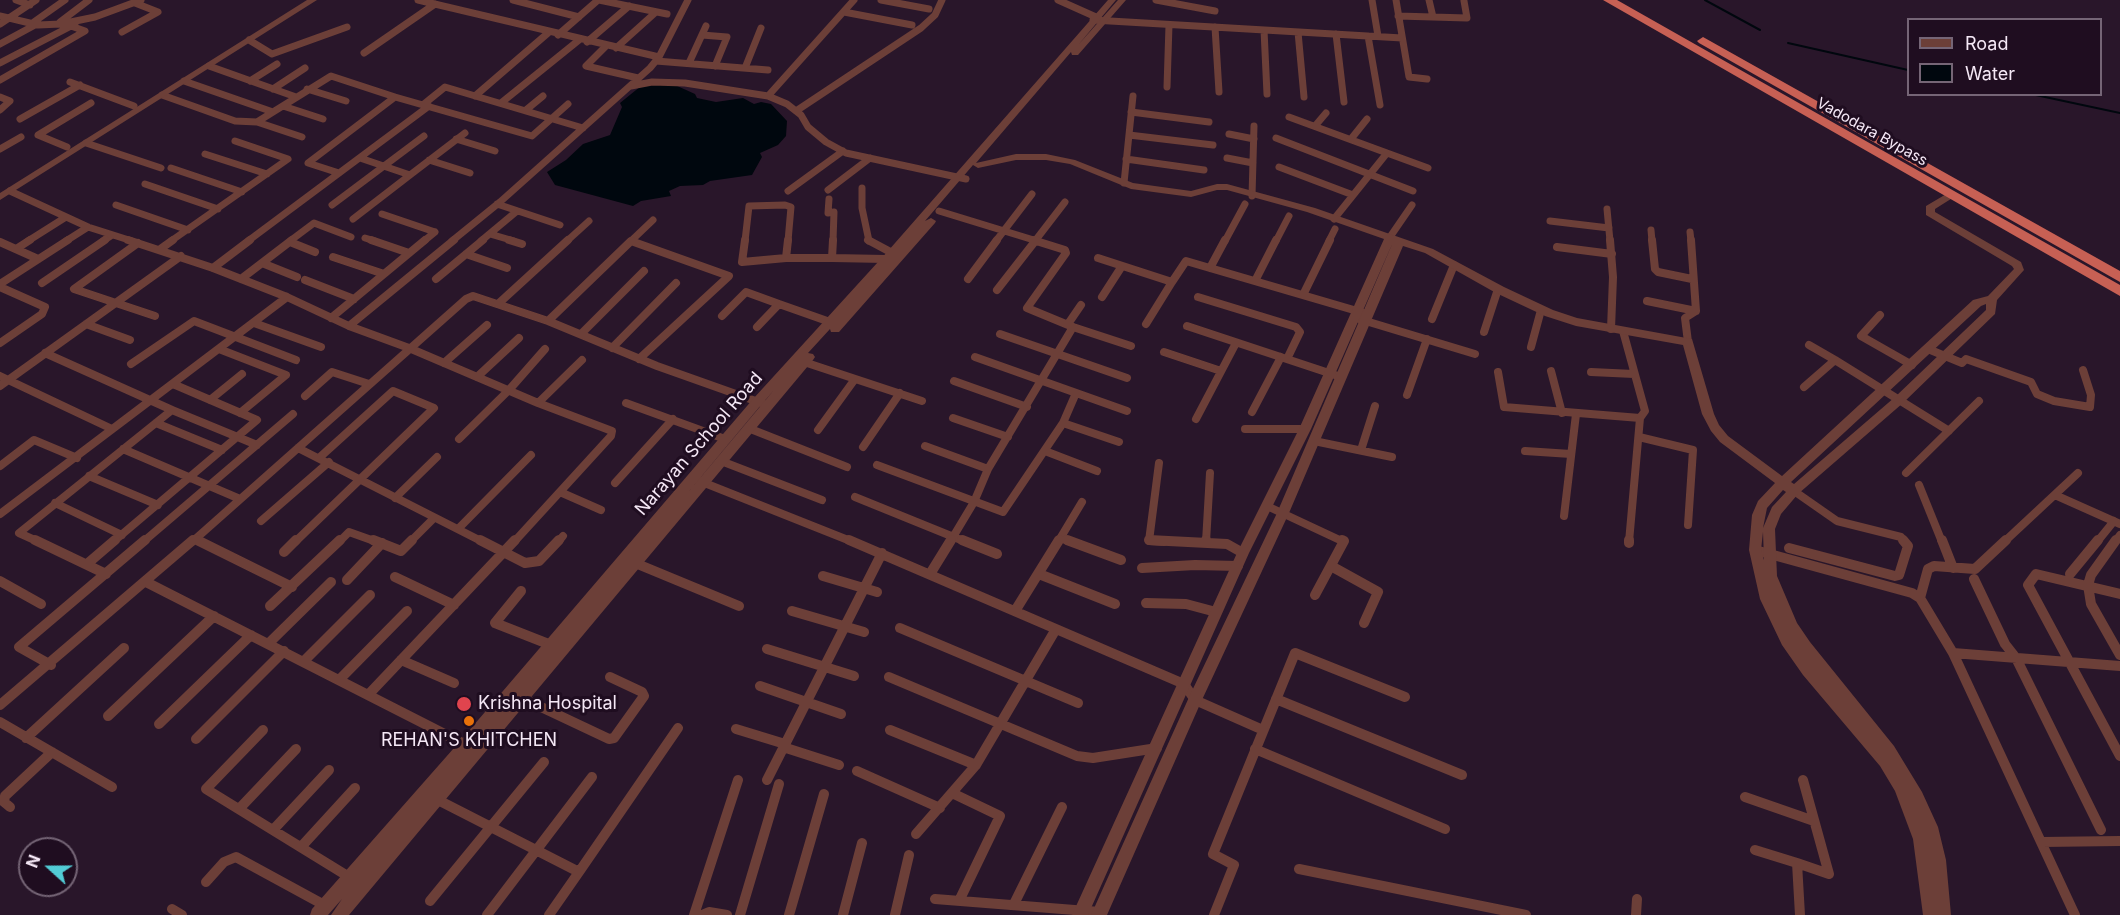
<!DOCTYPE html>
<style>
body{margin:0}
#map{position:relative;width:2120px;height:915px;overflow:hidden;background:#29162a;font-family:Inter,sans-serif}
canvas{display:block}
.legend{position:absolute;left:1907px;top:18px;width:195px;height:78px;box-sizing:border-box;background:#1f0d20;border:2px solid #756576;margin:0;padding:8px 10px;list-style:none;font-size:18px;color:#f5e8f6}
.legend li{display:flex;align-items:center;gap:12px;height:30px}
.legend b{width:30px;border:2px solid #756576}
.north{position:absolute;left:18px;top:837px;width:60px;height:60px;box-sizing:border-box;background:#1f0d20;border:2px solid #756576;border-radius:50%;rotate:291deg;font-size:16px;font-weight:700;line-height:24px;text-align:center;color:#f5e8f6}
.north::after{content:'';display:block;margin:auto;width:21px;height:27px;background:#52ccd6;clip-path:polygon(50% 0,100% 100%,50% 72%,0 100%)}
</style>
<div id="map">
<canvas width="2120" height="915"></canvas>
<ul class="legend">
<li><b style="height:8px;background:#6c3f38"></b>Road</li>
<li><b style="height:16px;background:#00070e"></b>Water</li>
</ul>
<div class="north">N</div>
</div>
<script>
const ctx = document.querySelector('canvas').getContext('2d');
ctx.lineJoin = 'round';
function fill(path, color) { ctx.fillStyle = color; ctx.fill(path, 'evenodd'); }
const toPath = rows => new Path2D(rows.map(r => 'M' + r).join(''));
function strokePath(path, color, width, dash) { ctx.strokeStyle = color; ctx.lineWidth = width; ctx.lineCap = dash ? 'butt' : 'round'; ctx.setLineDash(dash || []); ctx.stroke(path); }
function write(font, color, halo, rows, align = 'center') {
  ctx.font = font + ' Inter,sans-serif'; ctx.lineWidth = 6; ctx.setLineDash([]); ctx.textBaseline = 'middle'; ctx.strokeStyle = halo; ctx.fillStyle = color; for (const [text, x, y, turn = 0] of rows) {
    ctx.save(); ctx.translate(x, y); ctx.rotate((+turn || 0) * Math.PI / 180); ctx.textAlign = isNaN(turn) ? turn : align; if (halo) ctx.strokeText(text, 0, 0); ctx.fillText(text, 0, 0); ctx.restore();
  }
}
fill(toPath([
 [652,83,675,85,695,94,697,98,716,102,743,98,754,104,761,102,771,104,787,121,786,136,778,145,760,153,762,157,752,175,710,181,703,185,680,186,669,191,671,196,641,201,633,206,555,185,547,172,566,160,583,144,610,135,622,107,620,103,641,86]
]), '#00070e');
strokePath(toPath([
 [1705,0,1760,30],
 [1788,43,1908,70],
 [2031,94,2120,113]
]), '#00070e', 2);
strokePath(toPath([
 [16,0,30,5],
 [418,0,659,57,650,68,500,202,452,241],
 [513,0,579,17],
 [599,0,667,14],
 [854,0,768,96,787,104,801,115,808,127,826,142,846,153,966,179],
 [881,0,929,9],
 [1058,0,1096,17],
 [1156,0,1215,11],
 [1372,0,1378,36],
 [1396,0,1409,77,1427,79],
 [1429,0,1433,17],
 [844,12,912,25],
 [0,16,38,25,61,24,95,17,141,0],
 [1398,16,1467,18,1464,1],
 [1093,20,1402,38],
 [60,22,89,0],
 [0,24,36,0],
 [31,24,65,0],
 [1215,27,1219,92],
 [1264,30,1267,94],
 [122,32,158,12,135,3],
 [1298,32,1304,97],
 [1336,34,1344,102],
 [558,35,598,0],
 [702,35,727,37,715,66],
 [1368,36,1380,105],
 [249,40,272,54,347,27],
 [587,42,629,6],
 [0,44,35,25],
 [606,46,586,66,638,78],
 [616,48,656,12],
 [364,53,435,4],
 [659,57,688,0],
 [656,61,768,70],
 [0,63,75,24],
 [689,63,706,26],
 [209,66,296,97],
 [745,68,761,28],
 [0,80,85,31,71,26],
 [184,81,273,112,331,76,395,97],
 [250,81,277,64],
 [70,82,134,106],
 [631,86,652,82,685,83,768,96],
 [1167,87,1169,25],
 [273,89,305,68],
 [307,89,346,101],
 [162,95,235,121,257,122],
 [475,96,548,33],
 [0,97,10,101,0,110],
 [501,103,579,40],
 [424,104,445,87,583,128],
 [283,106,323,119],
 [526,110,543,96],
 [796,111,921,28,935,15,942,0],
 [273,112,257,122,302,137],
 [1131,112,1209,122],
 [1289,117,1387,153,1334,219],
 [20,119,80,85],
 [1315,126,1326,113],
 [1229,134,1254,139],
 [1129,135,1213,145],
 [1276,138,1413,191],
 [456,139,495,151],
 [1351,139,1367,119],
 [86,143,161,168],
 [67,147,38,135,91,103],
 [0,149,21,137],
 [1387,153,1428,168],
 [205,154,267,174],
 [1227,158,1253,163],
 [1126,159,1204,170],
 [429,160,470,173],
 [1279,167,1353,195],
 [171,168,242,192],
 [339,173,308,163,395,97,532,136,568,104],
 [410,175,465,133],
 [1124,183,1133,96],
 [145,184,218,209],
 [862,188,862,208,869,241],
 [828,190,870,158],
 [10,191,88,227,132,241],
 [788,191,843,151],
 [1252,196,1254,126],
 [829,199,828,213,834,212,833,241],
 [497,204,560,225],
 [116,205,188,230],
 [332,205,424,136],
 [1607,209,1610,241],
 [939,211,1037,241],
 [382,214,435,232],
 [353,219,410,175,360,158],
 [1550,221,1609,228],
 [1651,230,1652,241],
 [1690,232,1691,241],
 [490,234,514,241],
 [1390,237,1412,205],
 [365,238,375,241],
 [28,241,66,217],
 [66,241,88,227],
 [103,241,112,235],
 [171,241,288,159,235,141],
 [248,241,429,106],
 [290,241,314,223,351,237],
 [424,241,435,232],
 [481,241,517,211],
 [567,241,589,221],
 [631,241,653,220],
 [745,241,749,206,785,205,791,207,788,241],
 [996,241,1032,194],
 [1035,241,1065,202],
 [1225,241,1245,204],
 [1276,241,1289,216],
 [1329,241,1335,229]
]), '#6c3f38', 7);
strokePath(toPath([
 [128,240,213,268,287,297,349,326,409,348,538,403,612,431,611,436,514,542],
 [371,240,409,253],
 [509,240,522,244],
 [745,240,742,262,786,258],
 [833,240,832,258,886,259],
 [868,240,898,256],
 [1610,240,1613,277,1611,329],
 [1652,240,1655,269,1658,272,1692,279],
 [0,242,38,259],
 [290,242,315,252],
 [138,243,74,289,155,316],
 [1557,247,1612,254],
 [16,249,30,240],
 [159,250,173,240],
 [466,254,507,268],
 [333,257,384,274],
 [786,258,832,258],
 [786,258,788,240],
 [1098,258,1172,282,1186,261,1364,313],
 [262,263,297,277],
 [213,268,250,240],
 [1210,268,1225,240],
 [241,279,292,240],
 [436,279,483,240],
 [968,279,997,240],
 [305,280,354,299],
 [1255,281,1276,240],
 [42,283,105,240],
 [0,284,68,240],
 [0,287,45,307,42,314,0,343],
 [997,290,1036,240],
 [1303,295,1330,240],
 [1102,297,1122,266],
 [1198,297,1296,327,1300,332,1287,359],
 [1647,301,1696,311],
 [498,304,568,240],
 [779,304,830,322],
 [1880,315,1861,336,1912,365],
 [722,316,746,292,779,304,757,327],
 [331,318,425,240],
 [1359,319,1475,354],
 [1432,319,1454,265],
 [548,321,631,241,729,276,639,359],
 [254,323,321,347],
 [86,324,130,340],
 [1068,324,1081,305],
 [1146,324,1172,282],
 [349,326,454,240],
 [1187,326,1341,377],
 [1073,327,1131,346],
 [1484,332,1498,289],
 [581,334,644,271],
 [1000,334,1127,378],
 [1688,342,1685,318,1696,311,1691,240],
 [1531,347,1541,310],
 [612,348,676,283],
 [219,349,286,375,240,413],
 [1928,349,1962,363,1966,359,2031,382,2037,394,2054,401,2090,407,2091,395,2083,370],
 [1164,352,1221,371],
 [975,357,1127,411],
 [1835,360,1949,431],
 [804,362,922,401],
 [444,363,487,325],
 [131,364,194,321,296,360],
 [1551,371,1562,413],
 [1498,372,1504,407,1640,418,1645,411,1623,331],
 [1591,372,1634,374],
 [0,376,112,429],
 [477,377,519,338],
 [954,381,1027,407],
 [0,386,181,256],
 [1804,387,1835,360,1809,345],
 [1407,395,1427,339],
 [305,396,332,372,369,384],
 [210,400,242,374],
 [538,403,582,360],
 [626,403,725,439],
 [172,410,257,445],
 [1252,412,1281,357],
 [953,418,1008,437],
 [1196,419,1236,343],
 [156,423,222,450],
 [1063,423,1119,442],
 [748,428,847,467],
 [1245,429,1305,429],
 [818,430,855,379],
 [1639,437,1693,450,1688,525],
 [459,439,509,390,545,349],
 [1314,441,1392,457],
 [925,446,988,469],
 [863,447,900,393],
 [298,448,483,542],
 [123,449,240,499],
 [1361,450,1375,406],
 [1045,451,1097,471],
 [1525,451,1571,454],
 [721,461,822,500],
 [1159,463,1149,541,1164,542],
 [877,465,1003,512,1063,423,1076,393],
 [0,466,34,440,77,458],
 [1906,473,1979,401],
 [89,476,158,505],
 [697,480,853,542],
 [615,483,673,419],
 [1919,485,1942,542],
 [1794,491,1837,521,1901,537,1905,542],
 [560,492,601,510],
 [2055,495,2120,524],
 [855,497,966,542],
 [395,498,437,457],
 [55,503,122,535],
 [1267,506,1344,542],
 [0,514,287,297],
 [1564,516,1576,414],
 [261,521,329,462],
 [458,529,531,455],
 [1061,538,1071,542],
 [195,539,200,542],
 [39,542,19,533,172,410,45,353],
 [113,542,257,420,173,384],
 [143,542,293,414],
 [192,542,466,299,473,296,548,321,657,366,764,404],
 [295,542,434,408,393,391,319,458],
 [339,542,349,532,377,542],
 [410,542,434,518],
 [558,542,563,536],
 [950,542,974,502,988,469,1073,327,1027,308,1066,253,1065,250,1033,240],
 [1058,542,1082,502],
 [1206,542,1210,473],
 [1629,542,1640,418],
 [2004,542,2078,473],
 [2097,542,2114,521],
 [2115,542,2120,535]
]), '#6c3f38', 8);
strokePath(toPath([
 [35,540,106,574],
 [197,540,292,587],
 [373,540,401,551,412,540],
 [480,540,525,563,539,561,559,540],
 [849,540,1184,684,1195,700,1263,730],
 [962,540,997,554],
 [1067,540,1121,560],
 [1149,540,1227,544,1243,553],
 [1942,540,1953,568],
 [2116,540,2091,575,2088,585,2091,604,2120,655],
 [1206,543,1206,540],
 [1629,543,1629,540],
 [1789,548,1895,576,1899,575,1908,546,1903,540],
 [1755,550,1912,593,1920,598,1953,653,2075,915],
 [284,552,296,540],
 [635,563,739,606],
 [87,564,115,540],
 [1331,566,1378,592,1364,623],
 [1142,568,1195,565,1238,566],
 [930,574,951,540],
 [1039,574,1115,604],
 [2070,574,2098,540],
 [823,576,877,592],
 [395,577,454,605],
 [1974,579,2005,644,2016,658,2101,830],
 [347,580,382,543],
 [0,581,41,604],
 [146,582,470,747],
 [521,591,495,623,551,645],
 [2120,594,2036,574,2028,585,2120,756],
 [1315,595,1344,541,1342,540],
 [1920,598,1928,569,1934,566,1975,569,2006,540],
 [1146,603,1186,604,1216,612],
 [270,606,340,540],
 [792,611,864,632],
 [1015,611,1059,540],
 [900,628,1078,703],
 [269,643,331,582],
 [767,649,854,676],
 [1953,653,2120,666],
 [401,660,454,683],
 [304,661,370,595],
 [51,665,19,647,145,540],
 [889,677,1077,756,1093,758,1157,748],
 [340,679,407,611],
 [760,686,841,714],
 [368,695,515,540],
 [522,698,609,739,614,738,644,696,642,692,610,677],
 [1276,699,1462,775],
 [0,705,193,540],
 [108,716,214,616],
 [0,722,112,787],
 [159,724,251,635],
 [736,729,785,744],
 [263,730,206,789,354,880],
 [890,730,976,765],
 [26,738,124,648],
 [196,739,284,651],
 [783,747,839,765],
 [1255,749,1445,829],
 [857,771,940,808],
 [767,780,882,553],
 [952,793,1000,816,959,901],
 [1745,797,1814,821],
 [436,799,579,872,549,915],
 [10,807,4,802,5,796,52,752],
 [239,809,296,749],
 [273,830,329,770],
 [916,834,976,765,1056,629],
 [2042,842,2120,841],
 [301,847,355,788],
 [1755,850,1797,863],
 [1299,869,1526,915],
 [579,872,678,728],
 [206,882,224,862,236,857,326,906],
 [935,899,1100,912],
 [430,901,544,762],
 [1014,904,1062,807],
 [172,909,182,915],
 [487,915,592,777],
 [694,915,738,780],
 [702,915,709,912,727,915],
 [740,915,779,784],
 [789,915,824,794],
 [843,915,862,843],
 [895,915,909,855],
 [1214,915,1234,865,1213,854,1295,653,1405,697],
 [1636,915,1637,899],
 [1800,915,1797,863,1829,874,1803,780]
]), '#6c3f38', 10);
fill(toPath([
 [307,0,317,0,0,200,0,193,307,0],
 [1108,0,1116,0,1079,44,1118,0,1126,0,1078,55,1072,55,1071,52,976,163,1016,154,1046,154,1075,160,1133,183,1191,191,1217,184,1227,184,1315,208,1433,249,1504,287,1553,310,1577,318,1692,339,1714,414,1719,425,1728,436,1782,476,1973,300,1988,296,2014,269,2012,266,1926,215,1926,206,1948,193,1954,193,1954,197,1935,209,1935,212,2021,262,2024,270,1997,300,1995,314,1903,403,1798,494,1781,514,1775,529,1777,576,1797,623,1810,642,1894,746,1922,792,1938,827,1946,860,1951,915,1923,915,1913,839,1895,791,1880,766,1803,675,1782,645,1760,599,1749,550,1752,515,1758,501,1775,483,1720,442,1711,431,1702,414,1683,345,1576,326,1545,316,1496,293,1425,253,1403,246,1289,513,1201,702,1107,915,1091,915,1190,695,1277,513,1393,242,1311,429,1249,553,1088,915,1072,915,1237,553,1299,429,1384,239,1307,212,1227,190,1217,190,1191,197,1131,189,1070,164,1046,160,1016,160,978,168,973,165,925,221,931,218,936,221,935,223,839,332,831,332,830,329,808,353,813,354,815,357,813,360,349,915,331,915,342,899,328,915,310,915,312,909,461,740,753,399,888,251,1108,0],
 [1986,304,1986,310,1895,397,1794,484,1791,482,1981,306,1986,304],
 [774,390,685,496,761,405,774,390],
 [1783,490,1786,492,1772,507,1763,528,1767,508,1783,490],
 [1763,532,1764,560,1761,550,1763,532]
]), '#6c3f38');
fill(toPath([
 [1603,0,1617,0,2120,285,2120,296,1603,0],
 [1703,37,2120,271,2120,282,1699,43,1697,41,1703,37]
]), '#c76054');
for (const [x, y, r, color] of [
 [464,704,8,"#e0444e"],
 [469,721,6,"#e8710a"]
]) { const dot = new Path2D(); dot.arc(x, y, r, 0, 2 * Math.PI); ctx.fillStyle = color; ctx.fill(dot); strokePath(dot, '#1f0d20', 2); }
write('15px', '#f5e8f6', '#1f0d20', [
 ["Vadodara Bypass",1872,132,29]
]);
write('18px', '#f5e8f6', '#1f0d20', [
 ["Narayan School Road",699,444,-49]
]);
write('18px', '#f5e8f6', '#1f0d20', [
 ["Krishna Hospital",478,704],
 ["REHAN'S KHITCHEN",469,741,"center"]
], 'left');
</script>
